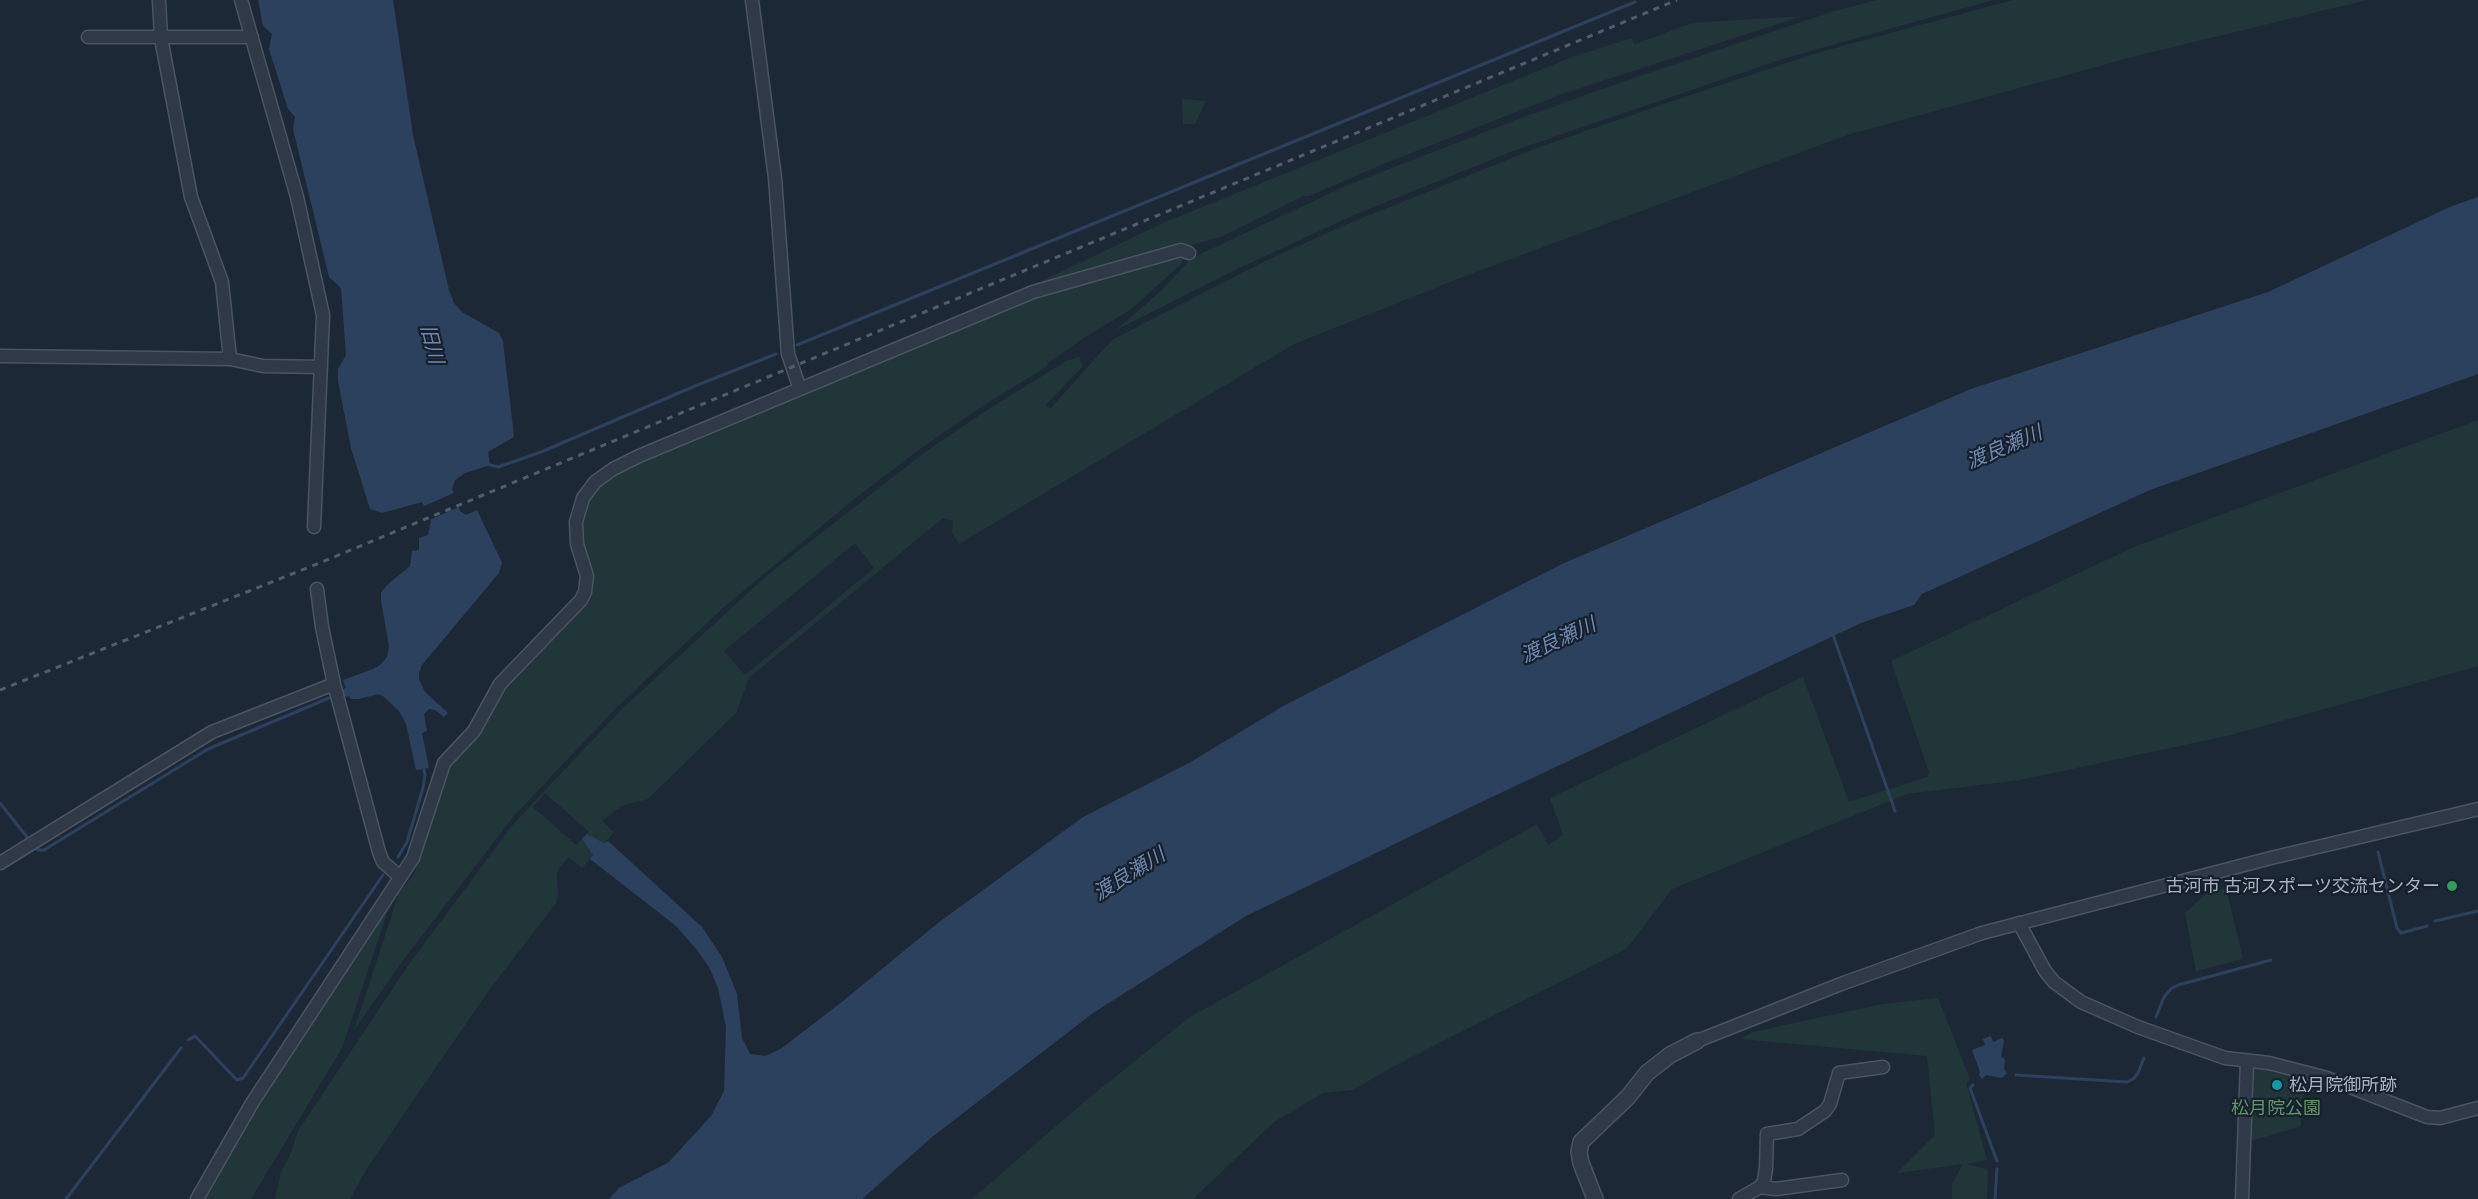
<!DOCTYPE html>
<meta charset="utf-8">
<style>
body{margin:0}
canvas{display:block;background:#1d2836}
</style>
<canvas width="2478" height="1199"></canvas>
<script>
const ctx = document.querySelector('canvas').getContext('2d');
ctx.lineJoin = 'round';
function fill(path, color) { ctx.fillStyle = color; ctx.fill(path, 'evenodd'); }
const toPath = rows => new Path2D(rows.map(r => 'M' + r).join(''));
function strokePath(path, color, width, dash) { ctx.strokeStyle = color; ctx.lineWidth = width; ctx.lineCap = dash ? 'butt' : 'round'; ctx.setLineDash(dash || []); ctx.stroke(path); }
function write(font, color, halo, rows, align = 'center') {
  ctx.font = font + ' Ubuntu,"Noto Sans JP",sans-serif'; ctx.lineWidth = 4.5; ctx.setLineDash([]); ctx.textBaseline = 'middle'; ctx.strokeStyle = halo; ctx.fillStyle = color; for (const [text, x, y, turn = 0] of rows) {
    ctx.save(); ctx.translate(x, y); ctx.rotate((+turn || 0) * Math.PI / 180); ctx.textAlign = isNaN(turn) ? turn : align; if (halo) ctx.strokeText(text, 0, 0); ctx.fillText(text, 0, 0); ctx.restore();
  }
}
fill(toPath([
 [1877,0,1993,0,1782,59,1513,151,1354,215,1233,271,1116,330,1162,290,1192,258,1348,185,1516,120,1625,81,1831,12],
 [2013,0,2367,0,2136,56,1847,135,1478,271,1294,344,959,544,952,533,953,521,943,518,749,678,736,713,648,799,621,806,602,821,614,832,604,844,587,834,588,831,545,793,533,807,576,845,582,839,594,855,582,868,569,857,559,868,557,873,558,896,556,903,487,993,367,1168,350,1199,275,1199,281,1172,291,1153,298,1131,409,964,515,822,621,710,727,612,770,573,924,453,984,412,1066,361,1079,357,1083,366,1046,405,1050,409,1112,340,1265,261,1345,225,1542,146,1661,105,1817,53],
 [855,543,874,568,745,675,724,651],
 [1802,16,1565,93,1388,162,1309,196,1303,196,1223,236,1114,267,958,319,950,319,1046,279,1163,223,1570,58,1631,38,1635,44,1693,23],
 [1182,99,1206,101,1195,124,1183,124],
 [1180,254,1185,256,1180,265,1130,310,1085,337,1048,363,1046,367,981,407,921,448,853,500,724,607,617,707,513,817,404,959,354,1030,399,893,414,874,449,768,477,735,503,688,585,605,593,575,583,546,582,520,586,507,601,482,627,467,1027,300],
 [2478,420,2478,666,2231,735,2020,780,1907,794,1672,889,1627,948,1394,1066,1353,1090,1323,1093,1274,1122,1193,1199,972,1199,1084,1102,1190,1017,1537,824,1548,845,1563,835,1550,798,1803,677,1849,802,1927,777,1929,772,1891,661,2134,547],
 [2226,888,2243,959,2196,971,2185,913,2206,894],
 [394,892,342,1048,251,1199,200,1199,250,1112],
 [1938,998,1970,1079,1966,1083,1987,1160,1966,1164,1988,1169,1987,1199,1952,1199,1952,1184,1963,1164,1897,1173,1935,1135,1927,1056,1740,1039,1753,1032,1812,1019,1883,1004],
 [2260,1066,2333,1085,2330,1092,2308,1092,2304,1094,2300,1103,2301,1126,2251,1141,2253,1067]
]), '#203639');
fill(toPath([
 [258,0,393,0,413,135,449,290,454,303,462,312,499,333,503,341,514,437,488,452,490,465,465,473,455,480,452,489,460,511,466,515,477,510,502,563,499,573,422,665,419,673,419,679,425,692,448,713,444,717,435,710,429,709,424,714,427,731,422,733,429,768,416,770,406,724,399,711,383,696,378,694,359,699,351,699,349,696,344,697,343,693,342,690,346,688,343,680,373,669,380,665,387,657,389,646,381,601,381,593,387,585,410,566,412,551,419,550,419,538,428,535,431,520,422,502,382,513,370,509,351,448,338,381,338,369,346,355,341,288,329,277,293,129,295,117,288,109,269,49,272,34,263,26],
 [2478,197,2478,374,2150,490,1922,594,1914,605,1861,623,1475,805,1246,916,1093,1013,932,1137,862,1199,609,1199,619,1188,669,1162,711,1116,724,1091,726,1027,718,988,709,967,697,950,676,926,590,859,593,855,582,839,587,834,604,843,608,841,702,927,722,957,737,994,742,1038,750,1054,766,1056,782,1048,843,1001,938,923,1083,817,1189,763,1285,705,1562,564,1971,389,2268,292,2452,206],
 [1991,1036,1993,1042,2002,1038,2004,1040,2001,1057,2005,1059,2004,1069,2007,1073,2002,1078,1986,1075,1982,1079,1979,1075,1980,1072,1972,1050,1985,1045,1983,1039]
]), '#2c415e');
fill(toPath([
 [456,492,461,506,427,521,422,507]
]), '#1d2836');
strokePath(toPath([
 [797,345,1635,2],
 [486,464,498,467,541,452,695,386,776,354],
 [1833,635,1895,811],
 [0,803,31,842],
 [35,847,38,850,44,850,208,749,329,698],
 [2378,852,2397,928,2401,933,2427,926],
 [398,857,407,842,423,788,425,775,423,765],
 [2435,921,2478,911],
 [2156,1017,2164,997,2171,989,2178,985,2271,960],
 [188,1040,195,1036,237,1080,243,1078,383,875],
 [2016,1075,2127,1082,2133,1079,2138,1073,2144,1058],
 [1973,1085,1970,1088,1997,1161],
 [66,1199,181,1048],
 [1995,1199,1997,1169]
]), '#2c415e', 3);
const minor = toPath([
 [159,0,161,38,191,197,222,282,230,359],
 [241,0,297,197,323,315,314,527],
 [752,0,775,178,788,354,800,389],
 [88,37,252,37],
 [0,356,230,359,263,366,321,367],
 [317,589,322,627,334,684,379,852,383,862,400,877],
 [0,863,212,732,334,684],
 [2019,923,2045,971,2054,982,2081,1002,2138,1027,2225,1058,2269,1063,2327,1078,2427,1117,2440,1118,2478,1108],
 [1697,1041,1841,984,1982,933,2271,858,2478,809],
 [1760,1187,1776,1189,1842,1180],
 [197,1199,252,1103,413,858,444,763,474,731,500,684,581,600,585,592,587,576,577,544,576,522,583,498,595,482,613,469,639,456,1033,292,1181,250,1189,253],
 [1739,1199,1760,1187,1764,1181,1766,1168,1767,1134,1798,1129,1825,1111,1830,1104,1839,1073,1883,1067],
 [2242,1199,2247,1062]
]);
const tertiary = toPath([
 [1595,1199,1581,1163,1579,1152,1581,1142,1628,1097,1647,1073,1670,1055,1697,1041]
]);
strokePath(minor, '#4b5462', 15);
strokePath(tertiary, '#4b5462', 18);
strokePath(minor, '#303947', 12);
strokePath(tertiary, '#303947', 15);
strokePath(toPath([
 [0,690,317,564,1677,0]
]), '#515d6f', 3, [6, 6]);
for (const [x, y, r, color] of [
 [2452,886,6,"#2e9e5b"],
 [2277,1085,6,"#0f9aa8"]
]) { const dot = new Path2D(); dot.arc(x, y, r, 0, 2 * Math.PI); ctx.fillStyle = color; ctx.fill(dot); strokePath(dot, '#161f2b', 2); }
write('18px', '#a9b4c5', '#161f2b', [
 ["古河市 古河スポーツ交流センター",2440,886],
 ["松月院御所跡",2289,1085,"left"]
], 'right');
write('18px', '#60966d', '#161f2b', [
 ["松月院公園",2276,1108]
]);
write('italic 20px', '#6f8ab1', '#161f2b', [
 ["旧川",432,344,76],
 ["渡良瀬川",2004,447,-23],
 ["渡良瀬川",1558,640,-25],
 ["渡良瀬川",1129,874,-32]
]);
</script>
